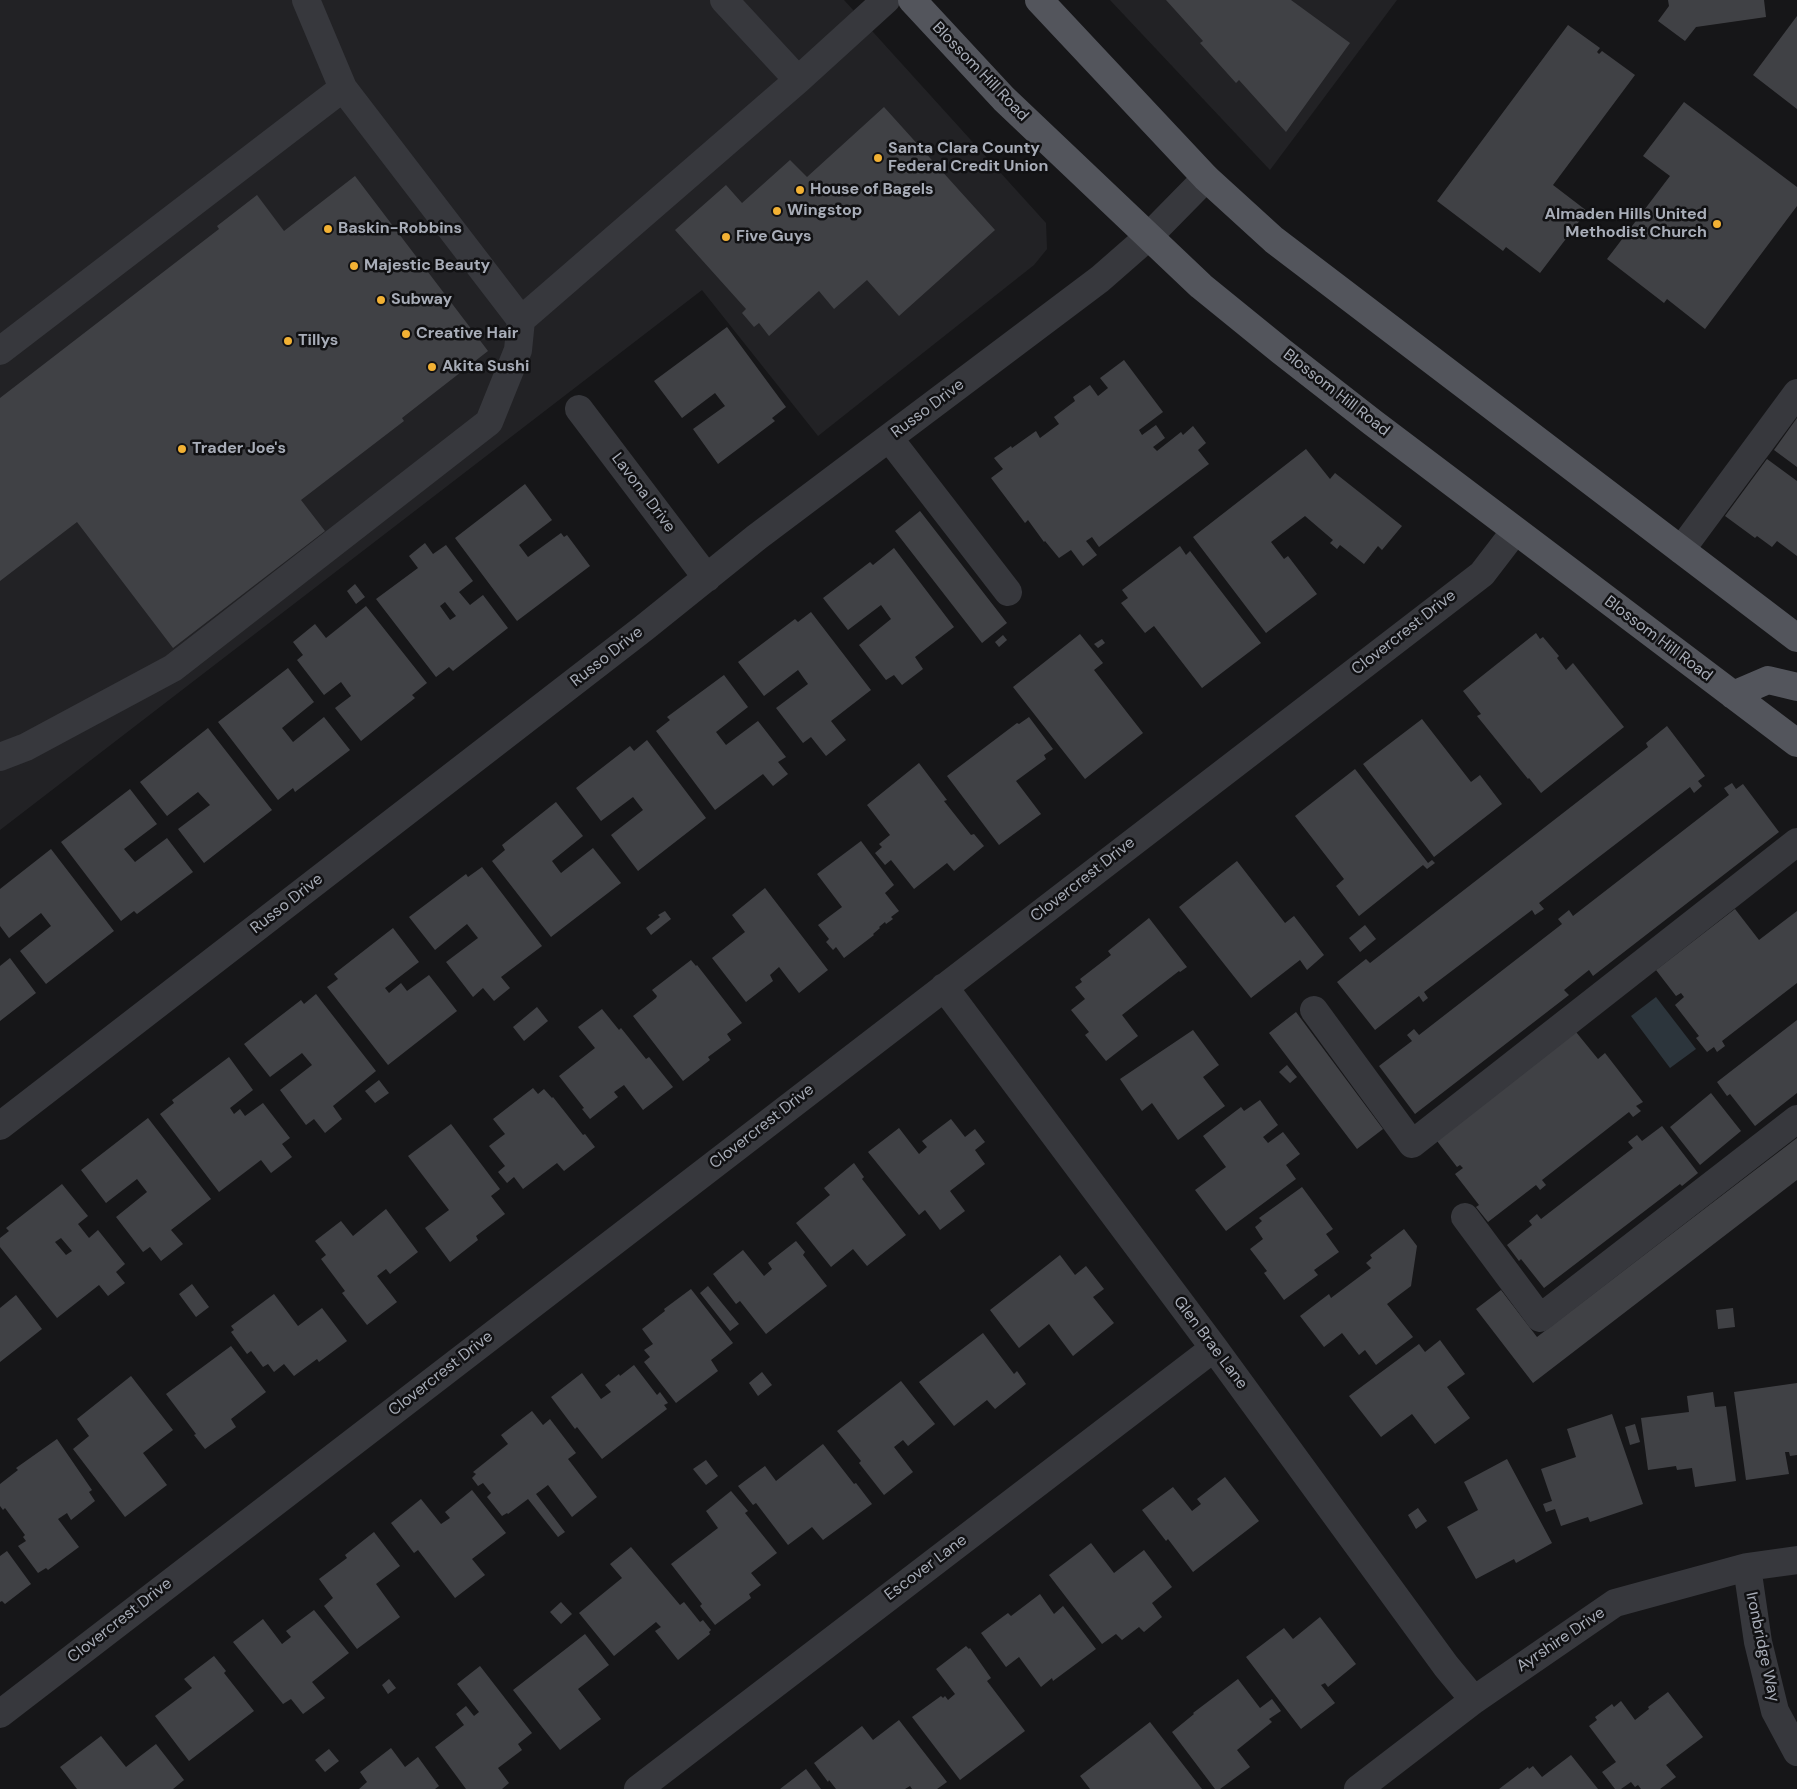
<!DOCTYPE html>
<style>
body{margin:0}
canvas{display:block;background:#161618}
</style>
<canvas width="1797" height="1789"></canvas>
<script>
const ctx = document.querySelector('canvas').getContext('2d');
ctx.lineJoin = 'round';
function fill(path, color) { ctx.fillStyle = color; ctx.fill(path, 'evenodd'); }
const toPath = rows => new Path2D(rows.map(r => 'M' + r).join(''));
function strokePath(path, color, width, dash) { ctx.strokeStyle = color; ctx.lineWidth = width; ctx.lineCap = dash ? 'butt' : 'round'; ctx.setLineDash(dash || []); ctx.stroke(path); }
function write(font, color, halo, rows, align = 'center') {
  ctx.font = font + ' "DM Sans",sans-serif'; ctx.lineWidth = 5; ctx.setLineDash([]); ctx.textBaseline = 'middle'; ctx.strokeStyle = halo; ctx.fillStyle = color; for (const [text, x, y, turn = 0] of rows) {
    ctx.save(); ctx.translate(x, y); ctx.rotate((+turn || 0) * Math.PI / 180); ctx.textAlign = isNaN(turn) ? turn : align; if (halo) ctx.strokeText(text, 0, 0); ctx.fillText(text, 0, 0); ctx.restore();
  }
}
fill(toPath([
 [0,0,844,0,1046,223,1047,249,1034,265,818,436,702,290,0,830],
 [1110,0,1397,0,1270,170]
]), '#222225');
fill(toPath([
 [1656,997,1696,1049,1670,1068,1631,1016]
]), '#2c353c');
fill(toPath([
 [1166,0,1291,0,1350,43,1286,132,1239,80,1236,83,1200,43,1203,41],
 [1668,0,1764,0,1766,17,1696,27,1685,41,1658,21,1669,6],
 [1797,16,1797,109,1753,75],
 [1568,25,1600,48,1597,52,1599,54,1602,51,1635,75,1553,185,1587,211,1540,273,1506,247,1503,251,1437,201],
 [1684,102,1797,187,1797,206,1705,329,1667,299,1664,303,1607,259,1670,176,1643,156],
 [884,107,995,230,899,316,867,280,834,309,819,291,769,336,759,323,754,327,742,313,746,309,675,230,726,185,742,203,790,160,807,177],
 [355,176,488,351,402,418,404,421,301,500,325,531,173,648,77,522,0,581,0,398,219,229,217,226,257,195,284,231],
 [727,327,786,407,772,418,775,421,718,464,693,429,725,406,715,393,682,418,654,381],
 [1124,360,1163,412,1139,430,1142,435,1156,425,1165,438,1153,447,1157,451,1181,432,1183,435,1193,426,1206,443,1198,450,1209,464,1099,547,1092,537,1086,541,1097,555,1083,566,1071,550,1059,558,1045,541,1044,542,1028,520,1025,523,991,478,1003,469,994,458,1011,446,1012,448,1036,431,1040,438,1059,424,1054,417,1075,401,1073,397,1090,385,1098,396,1108,388,1100,378],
 [1797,418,1797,467,1774,450],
 [1306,449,1330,479,1335,473,1402,526,1382,550,1378,546,1364,564,1340,545,1337,549,1330,543,1333,540,1305,516,1271,542,1284,559,1288,556,1317,594,1266,633,1193,537],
 [1767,459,1797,481,1797,556,1777,541,1772,547,1757,536,1755,538,1725,516],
 [525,484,552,520,519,545,528,557,561,533,564,537,567,535,590,566,517,621,455,538],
 [920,511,1007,623,982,643,895,531],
 [425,543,433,554,446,545,473,581,459,592,470,605,483,595,508,628,453,671,449,667,436,677,376,599,418,568,409,556],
 [445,602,456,616,450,620,440,606],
 [1180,546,1186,555,1190,551,1261,643,1202,688,1154,626,1145,633,1121,603,1128,598,1122,590],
 [894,548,954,627,915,657,923,669,902,685,894,675,886,680,859,645,891,619,881,605,848,630,823,598,870,562,873,565],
 [355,584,365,597,356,604,347,591],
 [366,606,427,683,412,695,415,698,361,741,335,708,351,696,341,682,324,695,297,660,303,655,293,642,315,624,326,638],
 [811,612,871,690,831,721,846,740,826,756,811,737,803,743,776,708,808,684,798,670,764,696,738,662,795,619,798,622],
 [1536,633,1540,639,1543,637,1559,656,1557,658,1566,670,1573,663,1624,727,1541,793,1529,778,1528,779,1477,716,1481,714,1463,691],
 [1080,634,1103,663,1094,670,1143,733,1085,779,1013,687],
 [1003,635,1007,640,999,647,995,642],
 [1102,639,1105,643,1098,648,1094,644],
 [288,668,314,702,282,728,293,742,324,717,350,750,295,792,293,788,278,800,218,722],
 [724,675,748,707,716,732,726,745,758,721,786,757,778,762,788,774,773,786,763,774,715,810,656,731,670,720,667,717],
 [1029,717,1053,749,1044,755,1046,759,1016,781,1041,814,999,845,947,776,1017,723,1019,724],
 [1422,719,1471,782,1480,775,1502,804,1434,857,1363,764],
 [1667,726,1705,776,1698,781,1702,786,1694,793,1690,787,1539,903,1544,909,1535,915,1532,910,1424,992,1428,998,1423,1002,1419,996,1375,1030,1337,982,1366,959,1370,963,1648,747,1646,743],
 [208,728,272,810,204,863,178,829,210,805,198,792,167,816,140,782],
 [647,740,706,818,638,871,611,835,643,810,633,797,601,821,576,788,630,746,634,751],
 [919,763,947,800,944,801,971,835,974,834,984,846,954,871,947,863,914,889,891,860,885,865,875,853,882,847,879,844,890,835,867,805],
 [1355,769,1428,863,1432,860,1435,863,1427,869,1423,865,1359,916,1336,886,1344,879,1295,816],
 [1732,783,1736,789,1743,784,1779,832,1593,976,1589,970,1564,990,1569,995,1415,1114,1379,1066,1412,1041,1407,1035,1414,1029,1419,1035,1562,924,1558,919,1569,910,1573,916,1729,795,1724,788],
 [130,789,157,824,124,849,135,862,167,838,193,872,137,914,134,911,121,921,61,842],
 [556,802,583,836,552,861,561,873,593,848,621,883,551,937,492,861,505,850,502,845],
 [861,841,894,885,885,893,899,911,891,917,893,919,886,924,885,922,879,927,880,928,873,934,874,935,844,958,836,947,833,950,826,942,829,939,818,925,842,907,817,874],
 [51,849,114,931,46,984,20,951,51,926,41,913,9,938,0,926,0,889],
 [1237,861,1285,923,1294,916,1324,955,1307,970,1300,960,1251,998,1179,907],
 [482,867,542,946,501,977,510,988,494,1001,483,988,473,997,446,962,478,938,467,924,435,950,409,917,466,874,468,877],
 [765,888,828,970,799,993,779,967,770,975,773,981,746,1002,712,958,745,932,732,915],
 [1735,909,1759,940,1797,911,1797,983,1722,1041,1725,1046,1717,1052,1714,1047,1707,1052,1696,1038,1699,1036,1675,1005,1684,997,1681,993,1676,996,1656,970],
 [665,911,671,919,651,935,646,928,660,917,658,915],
 [1149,918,1187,967,1180,972,1179,971,1122,1015,1138,1036,1106,1061,1085,1035,1089,1032,1071,1010,1085,999,1075,987,1082,982,1080,979,1111,955,1108,951],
 [1365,925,1376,939,1360,952,1349,938],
 [393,928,419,962,385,988,389,993,401,983,407,991,429,975,457,1011,388,1065,327,987,338,979,334,974],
 [10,958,36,993,0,1021,0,966],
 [691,960,696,966,697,965,742,1023,727,1034,731,1040,708,1057,710,1060,683,1081,633,1016,656,998,657,996,652,990],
 [316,994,376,1071,333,1106,342,1119,325,1133,314,1119,306,1125,280,1090,312,1065,302,1053,270,1077,244,1044,301,1000,304,1004],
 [537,1007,548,1021,524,1041,513,1027],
 [602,1009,619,1030,621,1028,646,1059,649,1057,673,1087,643,1110,624,1085,614,1092,618,1097,590,1119,582,1109,584,1108,559,1076,595,1048,578,1027],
 [1296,1012,1383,1129,1357,1149,1269,1033],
 [1797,1020,1797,1093,1755,1126,1730,1094,1727,1096,1717,1082],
 [1193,1030,1219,1065,1203,1077,1225,1106,1178,1140,1152,1103,1142,1111,1120,1079],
 [1576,1032,1598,1059,1605,1053,1643,1102,1636,1106,1641,1111,1633,1117,1629,1112,1542,1180,1546,1185,1540,1190,1536,1185,1488,1222,1476,1207,1479,1205,1455,1174,1463,1168,1460,1165,1457,1167,1437,1141],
 [229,1057,253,1090,230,1108,234,1114,240,1109,245,1116,263,1103,290,1138,282,1144,292,1157,271,1173,261,1160,219,1192,160,1114,174,1103,172,1100],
 [1287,1065,1297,1077,1290,1083,1279,1072],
 [379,1080,389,1093,375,1103,365,1091],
 [533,1088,538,1094,544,1089,552,1098,553,1097,583,1135,585,1134,595,1147,564,1171,557,1163,523,1189,514,1177,507,1183,498,1172,505,1166,489,1146,505,1134,493,1119],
 [1711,1093,1741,1131,1700,1165,1670,1127],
 [1260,1100,1278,1125,1263,1137,1268,1143,1283,1132,1300,1154,1286,1165,1296,1179,1226,1231,1195,1190,1226,1167,1203,1136,1241,1107,1244,1111],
 [148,1118,211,1199,171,1230,183,1244,161,1261,150,1247,143,1252,116,1217,147,1192,137,1179,106,1203,81,1170],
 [951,1119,965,1137,975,1129,985,1142,975,1150,985,1164,950,1191,965,1211,940,1230,925,1210,919,1215,868,1152,899,1128,919,1154,927,1147,922,1141],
 [451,1124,500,1189,491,1196,505,1214,476,1236,478,1240,450,1262,425,1228,449,1210,408,1156],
 [1662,1126,1698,1173,1682,1186,1680,1184,1544,1288,1521,1259,1519,1261,1507,1245,1532,1225,1529,1221,1537,1214,1541,1219,1633,1148,1628,1142,1637,1135,1642,1141],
 [1797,1138,1797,1180,1533,1383,1476,1309,1501,1290,1537,1337],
 [854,1163,864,1177,862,1179,906,1235,867,1266,853,1249,831,1267,796,1223,830,1195,824,1188],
 [62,1184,88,1216,78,1224,89,1238,98,1230,125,1264,116,1272,125,1283,108,1296,99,1285,57,1318,0,1247,0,1238,9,1231,6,1228],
 [61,1238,72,1251,66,1255,55,1242],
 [1302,1187,1333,1229,1326,1234,1339,1252,1314,1270,1318,1275,1284,1300,1264,1273,1267,1271,1250,1249,1263,1239,1255,1227,1262,1221,1259,1218],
 [386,1209,418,1252,390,1274,386,1269,377,1276,397,1302,367,1325,342,1293,345,1291,321,1259,326,1255,315,1241,341,1221,353,1236],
 [1404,1229,1417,1246,1411,1286,1387,1304,1413,1337,1376,1365,1365,1350,1359,1355,1342,1333,1324,1347,1300,1316,1329,1294,1331,1298,1371,1268,1366,1263,1372,1258,1370,1255],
 [796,1241,805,1252,803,1255,827,1286,766,1334,740,1301,736,1304,713,1274,743,1250,764,1276,772,1269,768,1263],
 [1060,1255,1075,1275,1086,1266,1104,1289,1093,1297,1114,1323,1073,1356,1049,1324,1019,1348,990,1310],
 [192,1284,209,1307,196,1317,179,1294],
 [708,1286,739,1324,730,1331,700,1293],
 [691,1289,733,1343,711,1360,718,1371,676,1403,644,1362,650,1357,644,1350,653,1344,642,1329,665,1311,664,1309],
 [274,1294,298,1326,322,1308,347,1341,319,1362,317,1359,294,1376,284,1364,274,1372,268,1364,263,1367,251,1351,247,1354,231,1332,234,1330,231,1326],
 [16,1295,42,1329,0,1362,0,1308],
 [1733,1308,1735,1327,1718,1329,1716,1310],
 [983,1333,1014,1374,1017,1371,1026,1384,995,1409,987,1400,954,1426,919,1382],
 [1440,1340,1465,1374,1447,1387,1470,1418,1435,1444,1412,1414,1381,1437,1349,1396,1419,1344,1425,1352],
 [231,1346,266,1392,231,1419,236,1427,205,1449,194,1435,196,1434,166,1394],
 [634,1365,657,1395,660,1392,668,1403,664,1405,667,1409,602,1459,577,1427,575,1429,551,1397,582,1373,601,1399,611,1392,605,1385,619,1374,620,1376],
 [762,1372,772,1385,758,1396,749,1383],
 [131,1376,173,1430,143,1453,167,1485,125,1517,73,1449,89,1436,77,1419],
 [901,1381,935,1424,908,1446,903,1440,894,1447,913,1472,884,1495,859,1463,861,1461,837,1431],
 [1797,1383,1797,1455,1790,1456,1789,1452,1785,1452,1789,1474,1746,1480,1734,1392],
 [1713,1392,1715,1407,1726,1406,1736,1481,1695,1487,1692,1468,1677,1470,1676,1466,1648,1470,1641,1418,1689,1412,1687,1396],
 [532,1411,543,1425,550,1419,576,1453,568,1459,597,1497,572,1517,548,1485,536,1494,565,1532,558,1537,528,1499,508,1514,507,1513,502,1516,487,1497,491,1493,483,1483,478,1486,472,1478,476,1474,473,1472,508,1444,501,1435],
 [1612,1414,1643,1504,1590,1522,1588,1517,1561,1526,1555,1509,1546,1512,1543,1504,1552,1501,1541,1469,1576,1457,1567,1429],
 [1635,1424,1640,1442,1630,1445,1625,1427],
 [57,1439,92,1490,89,1492,95,1501,71,1520,67,1513,58,1519,79,1547,48,1570,46,1568,38,1573,18,1546,26,1541,23,1537,25,1535,5,1508,3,1510,0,1506,0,1484,18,1470,16,1468],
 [823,1444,854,1484,856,1483,872,1504,823,1540,812,1527,788,1545,756,1503,753,1505,738,1486,765,1466,776,1481],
 [1507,1459,1552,1543,1516,1563,1514,1559,1476,1579,1447,1527,1478,1510,1464,1482],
 [706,1460,718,1476,706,1485,693,1469],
 [1225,1477,1259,1521,1193,1572,1168,1539,1166,1541,1142,1510,1173,1487,1192,1511,1201,1504,1197,1499],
 [472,1490,506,1533,472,1559,485,1575,455,1598,418,1550,414,1553,391,1523,421,1499,441,1524,450,1518,445,1512],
 [731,1491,748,1511,745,1513,777,1553,751,1573,761,1585,749,1594,751,1598,715,1625,700,1606,702,1604,671,1564,718,1528,706,1511],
 [1418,1508,1427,1521,1416,1529,1408,1515],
 [374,1532,400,1566,376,1584,400,1617,357,1649,324,1606,333,1598,319,1579,347,1558,345,1555],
 [1091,1543,1114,1573,1144,1550,1172,1587,1152,1603,1162,1617,1144,1632,1139,1627,1122,1640,1116,1634,1102,1644,1049,1575],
 [631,1547,680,1605,684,1602,700,1622,703,1620,711,1630,709,1632,710,1634,678,1660,655,1631,661,1627,656,1622,614,1656,579,1613,622,1578,610,1564],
 [7,1551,31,1584,5,1604,2,1601,0,1602,0,1556],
 [1040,1594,1054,1614,1063,1606,1096,1649,1053,1681,1052,1678,1041,1687,1019,1657,1006,1667,981,1633,1008,1613,1011,1616],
 [561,1602,572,1614,561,1624,550,1612],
 [314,1610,349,1653,312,1682,325,1698,303,1714,291,1699,283,1704,233,1642,263,1619,282,1644,291,1637,286,1631],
 [1320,1617,1356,1664,1328,1687,1325,1683,1321,1685,1335,1703,1301,1729,1246,1657,1284,1628,1293,1639],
 [585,1634,609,1665,578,1689,601,1719,560,1750,513,1690],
 [966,1646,969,1649,970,1648,991,1678,987,1681,1025,1731,960,1780,912,1717,941,1696,943,1698,945,1696,948,1700,955,1694,936,1669],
 [214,1656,226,1671,224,1673,254,1711,189,1761,155,1716,192,1688,184,1679],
 [480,1666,532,1733,518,1744,522,1750,498,1768,509,1783,502,1789,466,1789,435,1747,464,1725,456,1714,466,1706,474,1716,479,1712,457,1684],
 [389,1679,396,1688,388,1694,382,1685],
 [1238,1679,1260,1708,1272,1699,1281,1711,1269,1719,1272,1722,1237,1750,1250,1767,1220,1789,1215,1789,1172,1732,1194,1714,1193,1713],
 [1668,1692,1703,1737,1666,1765,1676,1777,1660,1789,1641,1789,1638,1785,1635,1787,1631,1782,1621,1789,1615,1789,1602,1772,1616,1762,1589,1726,1597,1720,1595,1717,1612,1704,1614,1707,1621,1701,1635,1720,1649,1709,1648,1707],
 [899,1720,947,1782,937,1789,912,1789,910,1786,905,1789,836,1789,829,1780,828,1782,814,1763,862,1726,873,1740],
 [1150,1722,1202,1789,1090,1789,1080,1776],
 [101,1736,126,1767,156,1744,184,1780,173,1789,77,1789,60,1767],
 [391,1748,405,1767,418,1757,439,1786,435,1789,359,1789,367,1782,360,1772],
 [329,1749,339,1761,325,1772,315,1760],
 [1571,1755,1598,1789,1499,1789,1528,1767,1529,1769,1533,1766,1542,1777],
 [806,1769,821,1789,780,1789]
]), '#404145');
strokePath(toPath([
 [724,0,798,80],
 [521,320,798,80,886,0],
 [0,351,343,88],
 [579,409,707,578],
 [889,438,1008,592],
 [1681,550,1797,393],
 [0,757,26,747,173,668,489,422,518,350,521,320,343,88,306,0],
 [944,987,1214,1348,1446,1666,1474,1700],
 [1314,1010,1412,1144,1797,842],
 [0,1126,644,628,757,537,1100,279,1148,237,1206,178],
 [1465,1217,1540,1318,1797,1119],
 [1747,1567,1758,1642,1775,1711,1797,1752],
 [0,1714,1482,574,1515,531],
 [638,1789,1214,1348],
 [1358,1789,1474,1700,1615,1603,1747,1567,1797,1560]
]), '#37383d', 28);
strokePath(toPath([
 [912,0,1004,99,1201,286,1281,351,1372,422,1797,743],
 [1039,0,1206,178,1274,240,1797,638],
 [1733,695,1768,680,1797,687]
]), '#53555c', 28);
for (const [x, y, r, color] of [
 [878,158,5,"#f2b134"],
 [800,190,5,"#f2b134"],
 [777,211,5,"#f2b134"],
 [1717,224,5,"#f2b134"],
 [328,229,5,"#f2b134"],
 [726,237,5,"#f2b134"],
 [354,266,5,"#f2b134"],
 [381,300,5,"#f2b134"],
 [406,334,5,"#f2b134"],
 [288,341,5,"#f2b134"],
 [432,367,5,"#f2b134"],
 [182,449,5,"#f2b134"]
]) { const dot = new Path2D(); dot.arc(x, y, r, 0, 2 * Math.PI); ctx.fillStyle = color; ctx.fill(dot); strokePath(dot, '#111113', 2); }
write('16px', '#a8adb8', '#111113', [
 ["Blossom Hill Road",980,72,46],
 ["Blossom Hill Road",1336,393,38],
 ["Russo Drive",928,409,-37],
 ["Lavona Drive",643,493,53],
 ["Clovercrest Drive",1404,633,-38],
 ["Blossom Hill Road",1658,639,37],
 ["Russo Drive",607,657,-38],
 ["Clovercrest Drive",1083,880,-38],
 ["Russo Drive",287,904,-38],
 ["Clovercrest Drive",762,1127,-38],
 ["Glen Brae Lane",1210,1343,53],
 ["Clovercrest Drive",441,1374,-38],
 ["Escover Lane",926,1568,-37],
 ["Clovercrest Drive",120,1621,-38],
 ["Ayrshire Drive",1561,1640,-34],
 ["Ironbridge Way",1762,1647,78]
]);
write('bold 16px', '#a8adb8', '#111113', [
 ["Santa Clara County",888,149],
 ["Federal Credit Union",888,167],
 ["House of Bagels",810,190],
 ["Wingstop",787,211],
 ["Almaden Hills United",1707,215,"right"],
 ["Methodist Church",1707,233,"right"],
 ["Baskin-Robbins",338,229],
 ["Five Guys",736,237],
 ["Majestic Beauty",364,266],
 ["Subway",391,300],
 ["Creative Hair",416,334],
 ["Tillys",298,341],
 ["Akita Sushi",442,367],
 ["Trader Joe's",192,449]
], 'left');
</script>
